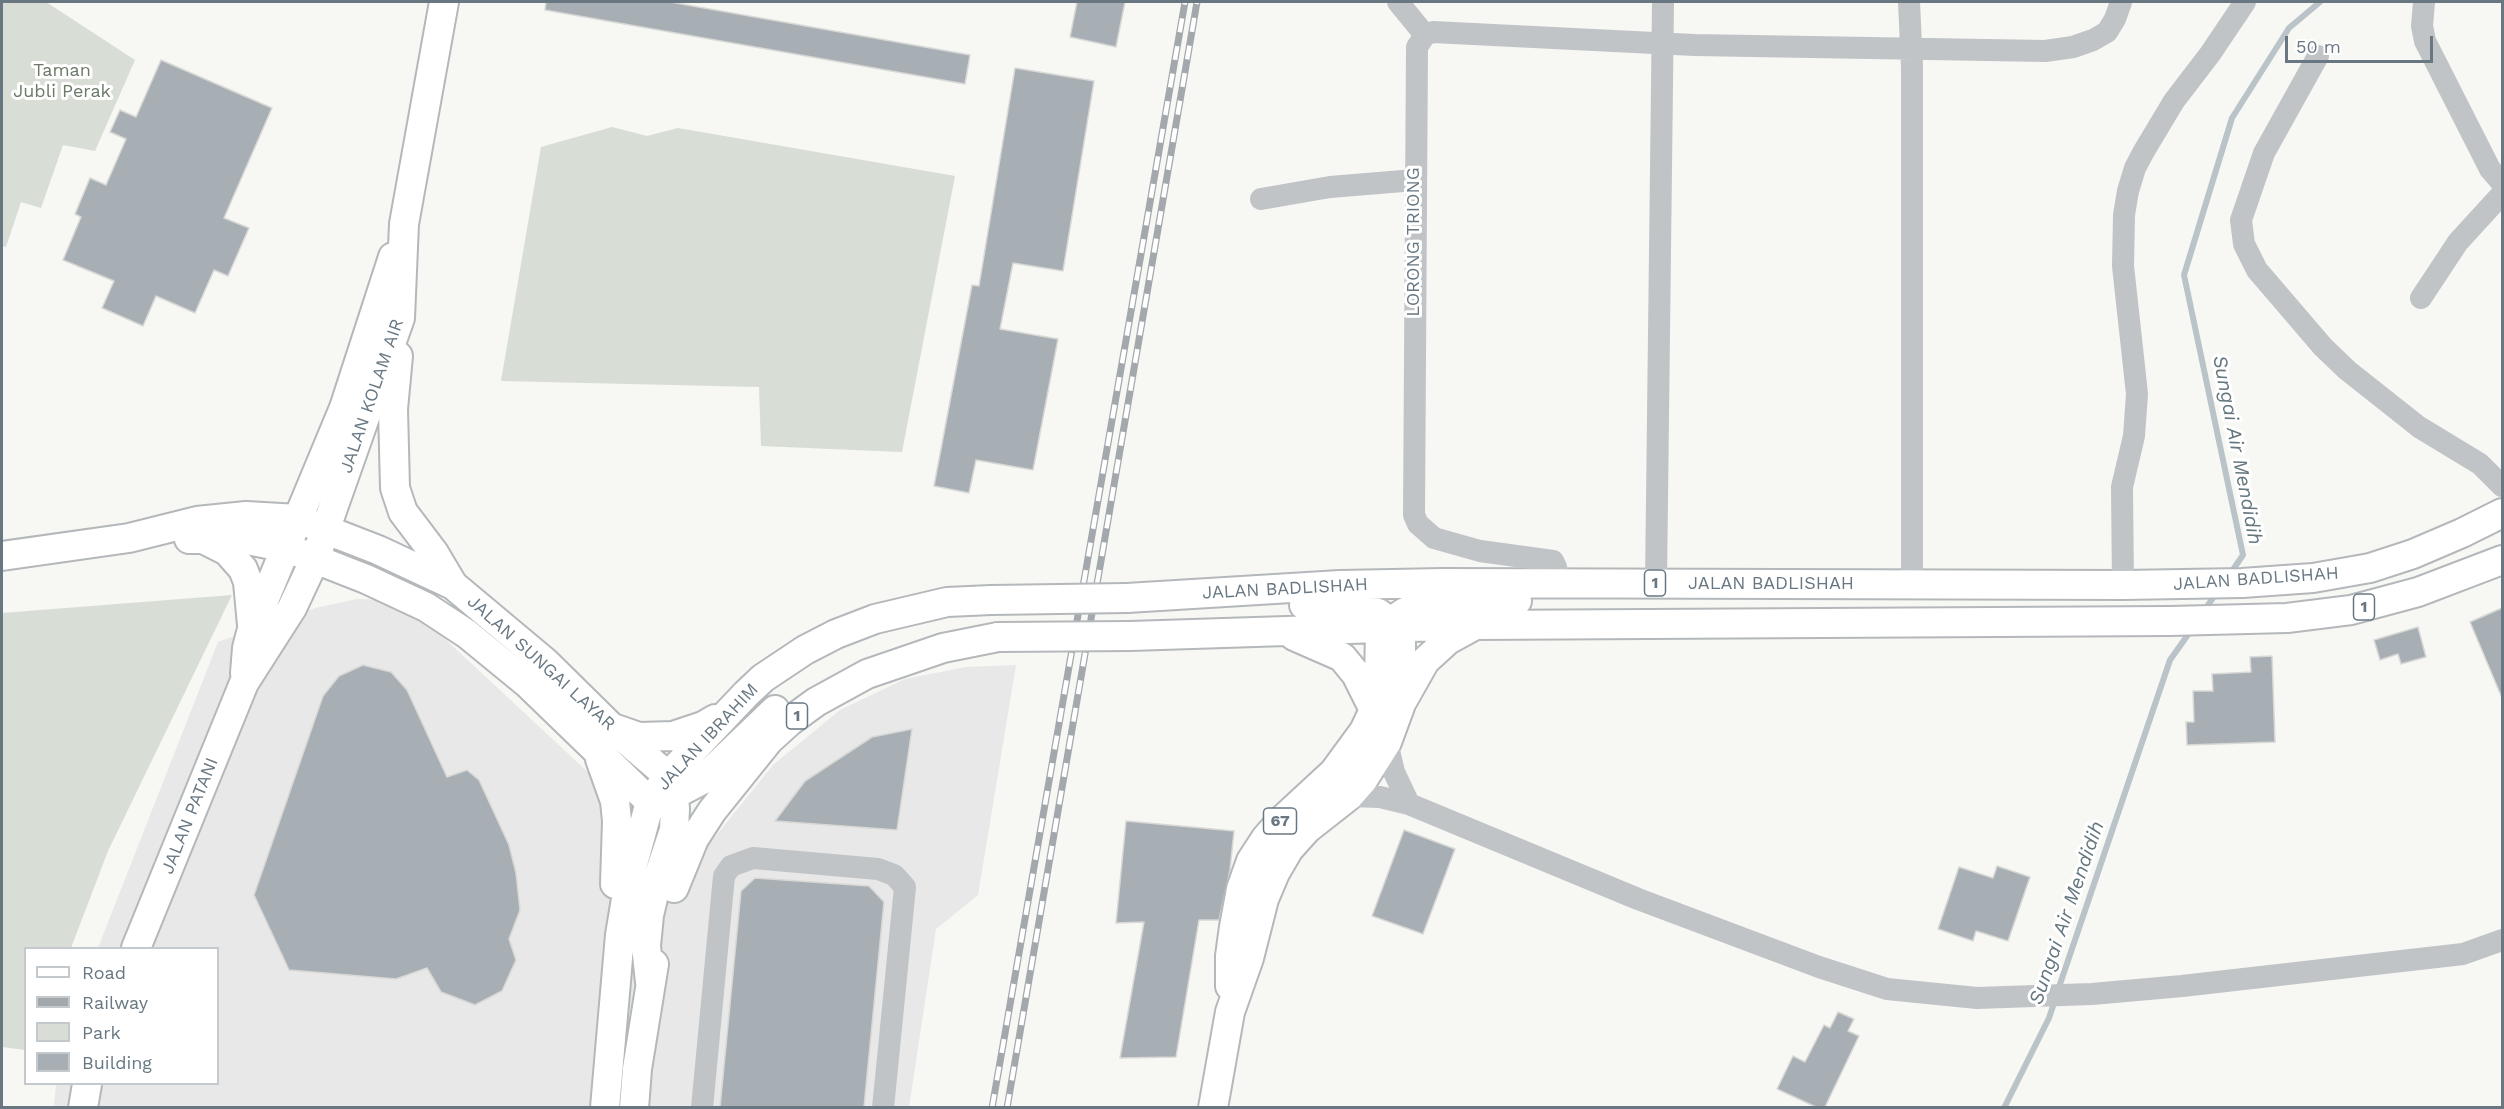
<!DOCTYPE html>
<style>
body{margin:0}
#map{position:relative;width:2504px;height:1109px;overflow:hidden;background:#f7f7f4;font-family:"Work Sans",sans-serif}
canvas{display:block}
.frame{position:absolute;inset:0;border:3px solid #687782;pointer-events:none}
.legend{position:absolute;left:24px;top:947px;width:195px;height:138px;box-sizing:border-box;background:#fff;border:2px solid #c3c9cd;margin:0;padding:8px 10px;list-style:none;font-size:18px;color:#687782}
.legend li{display:flex;align-items:center;gap:12px;height:30px}
.legend b{width:30px;border:2px solid #c3c9cd}
.scale{position:absolute;left:2285px;top:36px;width:148px;height:27px;box-sizing:border-box;border:3px solid #687782;border-top:0;padding-left:8px;font-size:18px;line-height:21px;white-space:nowrap;color:#687782;-webkit-text-stroke:4px #fff;paint-order:stroke}
</style>
<div id="map">
<canvas width="2504" height="1109"></canvas>
<div class="frame"></div>
<ul class="legend">
<li><b style="height:8px;background:#fff"></b>Road</li>
<li><b style="height:8px;background:#a2a8ac"></b>Railway</li>
<li><b style="height:16px;background:#d8ddd5"></b>Park</li>
<li><b style="height:16px;background:#a8afb4"></b>Building</li>
</ul>
<div class="scale">50 m</div>
</div>
<script>
const ctx = document.querySelector('canvas').getContext('2d');
ctx.lineJoin = 'round';
function fill(path, color) { ctx.fillStyle = color; ctx.fill(path, 'evenodd'); }
const toPath = rows => new Path2D(rows.map(r => 'M' + r).join(''));
function strokePath(path, color, width, dash) { ctx.strokeStyle = color; ctx.lineWidth = width; ctx.lineCap = dash ? 'butt' : 'round'; ctx.setLineDash(dash || []); ctx.stroke(path); }
function write(font, color, halo, rows, align = 'center') {
  ctx.font = font + ' "Work Sans",sans-serif'; ctx.lineWidth = 6; ctx.setLineDash([]); ctx.textBaseline = 'middle'; ctx.strokeStyle = halo; ctx.fillStyle = color; for (const [text, x, y, turn = 0] of rows) {
    ctx.save(); ctx.translate(x, y); ctx.rotate((+turn || 0) * Math.PI / 180); ctx.textAlign = isNaN(turn) ? turn : align; if (halo) ctx.strokeText(text, 0, 0); ctx.fillText(text, 0, 0); ctx.restore();
  }
}
fill(toPath([
 [357,599,390,600,430,625,591,775,706,848,773,765,840,710,905,679,966,667,1016,665,978,895,936,929,909,1107,54,1108,56,1084,218,1084,218,948,98,948,218,642,316,608]
]), '#e7e8e7');
fill(toPath([
 [2,2,46,2,135,60,95,151,63,145,41,208,21,202,6,247,2,246],
 [612,127,647,136,678,128,955,176,902,452,761,446,759,387,501,381,541,147],
 [232,595,108,851,71,948,26,948,25,1050,2,1047,2,613]
]), '#d8ddd5');
strokePath(toPath([
 [2230,574,2243,555,2184,275,2232,118,2289,28,2320,2],
 [2204,611,2217,592],
 [2058,990,2170,660,2192,629],
 [2004,1108,2049,1018,2055,1000]
]), '#bac3c8', 6);
const building = toPath([
 [546,2,670,2,970,55,965,84,545,10,546,2],
 [1077,2,1125,2,1116,47,1070,37,1077,2],
 [161,60,272,108,224,218,249,228,228,276,214,270,195,313,156,296,143,326,102,308,114,281,63,260,81,217,75,214,90,178,106,185,126,139,110,132,120,110,136,117,161,60],
 [1015,68,1094,81,1063,271,1013,263,1000,329,1058,339,1033,470,976,460,969,493,934,486,972,285,979,286,1015,68],
 [2502,608,2502,698,2470,622,2502,608],
 [2418,627,2426,657,2401,664,2398,654,2380,660,2374,640,2418,627],
 [2272,656,2275,742,2187,745,2186,722,2194,722,2193,691,2213,691,2212,674,2251,672,2250,657,2272,656],
 [363,665,391,672,407,690,447,777,467,770,479,780,509,845,516,873,520,910,509,939,516,960,502,991,475,1005,441,992,427,968,396,979,289,970,254,895,323,696,339,676,363,665],
 [912,729,897,830,775,821,805,781,872,737,912,729],
 [1126,821,1234,831,1230,870,1219,920,1199,920,1176,1057,1120,1058,1144,922,1116,923,1126,821],
 [1404,830,1455,849,1423,934,1372,916,1404,830],
 [1997,866,2030,877,2008,941,1976,931,1973,941,1938,929,1959,867,1993,878,1997,866],
 [755,878,869,886,884,902,864,1107,720,1107,741,891,755,878],
 [1838,1012,1854,1019,1848,1031,1859,1036,1825,1107,1816,1107,1777,1089,1793,1056,1805,1062,1824,1025,1830,1028,1838,1012]
]);
fill(building, '#a8afb4');
strokePath(building, '#d8d8d6', 1.5);
const major = toPath([
 [398,356,393,409,395,488,403,512,434,553,453,585],
 [189,539,243,539,287,548,366,579,426,607,467,634,528,684,650,802],
 [205,540,227,551,243,569,248,582,252,625],
 [2,556,129,538,197,521,246,516,298,519,378,550,453,585,545,662,611,727,668,776,673,783,675,809,674,830,657,881,649,915,646,946,650,982],
 [1127,598,1340,585,1443,583,2123,585,2242,583,2313,578,2370,568,2413,554,2462,533,2502,513],
 [1304,605,1357,606,1378,613,1401,629],
 [1381,628,1405,612,1422,606,1517,601],
 [1130,636,1474,625,2170,621,2287,618,2351,610,2418,592,2502,560],
 [1294,636,1342,657,1356,674,1374,710],
 [245,673,247,648,252,629,344,408,393,257],
 [1403,700,1425,661,1448,640,1470,628],
 [616,729,639,737,673,736,703,726,715,719],
 [600,759,615,801,617,821,615,884],
 [658,803,702,780,775,710],
 [674,888,694,839,712,811,769,740,790,721,816,702,867,674,943,648,998,637],
 [136,948,244,683,292,608,315,559,400,318,404,224,444,2],
 [1230,986,1230,956,1234,927,1241,889,1251,861,1266,838,1281,821,1334,772,1364,731,1374,710,1379,685,1380,629],
 [83,1108,87,1084],
 [605,1108,620,935,630,875,650,802,668,776,746,694,763,678,805,650,836,634,875,619,947,602,991,600],
 [634,1108,637,1069,654,964],
 [1213,1108,1230,1012,1249,958,1264,899,1275,873,1289,849,1307,829,1349,796,1363,780,1387,742,1401,704,1401,629]
]);
strokePath(major, '#b4b8bb', 32);
strokePath(toPath([
 [1398,2,1425,35],
 [1909,2,1912,67,1912,585],
 [2424,2,2422,26,2425,41,2490,169,2502,183],
 [2318,56,2264,153,2241,220,2244,244,2257,270,2323,347,2347,370,2419,427,2480,464,2502,486],
 [1261,199,1330,187,1415,180],
 [2421,298,2458,242,2502,194],
 [1557,582,1556,567,1553,561,1480,551,1434,538,1418,524,1414,515,1417,47,1425,35,1433,32,1694,45,2045,51,2073,47,2093,40,2107,32,2115,19,2121,2],
 [1656,583,1663,2],
 [2123,585,2122,487,2134,436,2137,394,2123,266,2124,215,2128,191,2135,168,2144,151,2174,101,2210,54,2245,2],
 [1387,742,1394,772,1409,804],
 [1349,796,1380,797,1409,804,1638,899,1819,967,1887,989,1977,998,2092,994,2182,986,2463,954,2502,940],
 [702,1108,724,876,731,866,753,858,878,869,894,875,905,887,883,1108]
]), '#c0c4c7', 22);
strokePath(major, '#fff', 28);
const rail = toPath([
 [992,1108,1185,2],
 [1007,1108,1197,2]
]);
strokePath(rail, '#a2a8ac', 7);
strokePath(rail, '#fff', 4.5, [14]);
const majorBridge = toPath([
 [991,600,1127,598],
 [998,637,1130,636]
]);
strokePath(majorBridge, '#b4b8bb', 32, []);
strokePath(majorBridge, '#fff', 28);
for (const [x, y, w] of [
 [1655,583,21],
 [2364,607,21],
 [797,716,21],
 [1280,821,33]
]) { const box = new Path2D(); box.roundRect(x - w / 2, y - 13, w, 26, 4.5); ctx.fillStyle = '#fff'; ctx.fill(box); strokePath(box, '#687782', 1.5); }
write('bold 16px', '#687782', null, [
 ["1",1655,583],
 ["1",2364,607],
 ["1",797,716],
 ["67",1280,821]
]);
write('18px', '#6a7a67', '#fff', [
 ["Taman",62,71],
 ["Jubli Perak",62,92]
]);
write('18px', '#687782', '#fff', [
 ["LORONG TRIONG",1414,242,-90],
 ["JALAN KOLAM AIR",372,396,-71],
 ["JALAN BADLISHAH",2256,579,-4],
 ["JALAN BADLISHAH",1771,584],
 ["JALAN BADLISHAH",1285,589,-3],
 ["JALAN SUNGAI LAYAR",541,663,42],
 ["JALAN IBRAHIM",708,737,-47],
 ["JALAN PATANI",190,816,-68]
]);
write('italic 20px', '#64777f', '#fff', [
 ["Sungai Air Mendidih",2237,450,79],
 ["Sungai Air Mendidih",2067,913,-71]
]);
</script>
